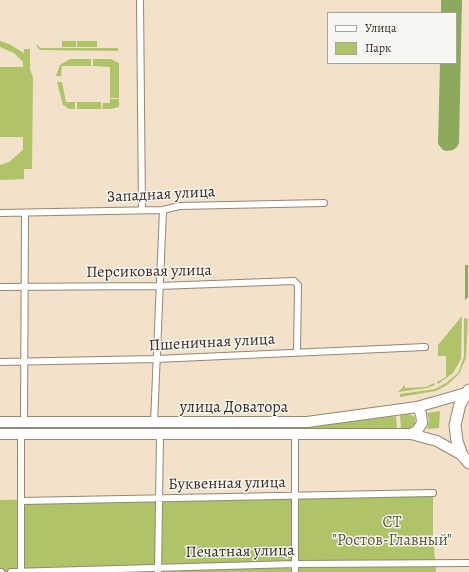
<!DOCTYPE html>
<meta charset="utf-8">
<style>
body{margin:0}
#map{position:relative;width:469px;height:572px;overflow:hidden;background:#f2e2ca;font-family:Alegreya,serif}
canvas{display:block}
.legend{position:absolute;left:327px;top:12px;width:130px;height:52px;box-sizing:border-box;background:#f6f6f2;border:1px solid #aba49d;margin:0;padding:5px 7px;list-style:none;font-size:12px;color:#3b2a1e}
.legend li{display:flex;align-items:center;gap:8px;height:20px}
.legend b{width:20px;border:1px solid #aba49d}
</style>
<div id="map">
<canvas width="469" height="572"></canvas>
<ul class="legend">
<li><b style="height:5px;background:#fff"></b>Улица</li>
<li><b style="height:11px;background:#afc469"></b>Парк</li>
</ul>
</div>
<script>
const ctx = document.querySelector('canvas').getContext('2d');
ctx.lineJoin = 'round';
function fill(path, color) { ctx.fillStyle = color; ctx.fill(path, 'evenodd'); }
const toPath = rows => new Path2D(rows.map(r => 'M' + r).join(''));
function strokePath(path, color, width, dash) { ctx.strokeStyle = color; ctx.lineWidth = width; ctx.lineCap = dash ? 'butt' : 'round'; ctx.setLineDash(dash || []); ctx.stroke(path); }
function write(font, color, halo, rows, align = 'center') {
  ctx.font = font + ' Alegreya,serif'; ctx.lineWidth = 3; ctx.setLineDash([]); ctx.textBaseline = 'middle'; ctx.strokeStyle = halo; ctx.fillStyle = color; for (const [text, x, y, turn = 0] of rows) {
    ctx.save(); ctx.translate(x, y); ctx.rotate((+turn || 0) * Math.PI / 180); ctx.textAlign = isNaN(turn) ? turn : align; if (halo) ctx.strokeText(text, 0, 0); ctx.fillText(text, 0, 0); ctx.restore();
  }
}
fill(toPath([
 [0,41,9,44,24,53,24,49,30,49,30,69,33,78,32,169,24,169,24,179,0,180,0,165,9,162,23,150,23,137,0,137,0,67,23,67,23,62,14,53,0,47],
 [62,41,76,41,76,47,62,47],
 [77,41,97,41,97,47,77,47],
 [37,44,40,48,118,48,118,51,40,50,37,47],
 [70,59,91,59,91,66,62,66,61,76,56,76,60,65],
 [93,59,111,59,119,63,119,98,110,98,110,67,93,66],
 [57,82,62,82,66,102,75,102,75,109,69,109,63,105],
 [110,99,119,99,119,107,111,109,102,109,103,103,110,103],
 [77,102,101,102,101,109,77,109],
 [462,316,461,359,453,373,438,384,437,382,446,377,446,356,438,356,438,345],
 [464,318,468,319,466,358,459,374,447,385,436,391,400,397,400,394,435,389,446,383,458,373,464,357],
 [434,383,435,385,427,388,398,392,405,385,405,388,426,387],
 [440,411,439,428,427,429,429,420,427,413],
 [409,414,415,417,415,424,411,428,401,429,400,415],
 [396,416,397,429,308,429,309,426],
 [433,491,433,538,436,572,0,572,0,500]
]), '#afc469');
fill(toPath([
 [441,0,462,0,459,143,457,147,453,150,447,151,443,150,438,144,440,63,456,63,456,13,441,13],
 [465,265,468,265,468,297,465,300]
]), '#8baa5d');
const street = toPath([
 [140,0,142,210],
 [0,213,163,210,179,206,324,203],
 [0,287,159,286,294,281,298,285,297,352],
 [0,362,156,359,425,347],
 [24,422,25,213],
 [154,423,163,210],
 [295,435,295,572],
 [21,501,433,493],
 [0,572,1,572],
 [11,572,295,564,469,563],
 [21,572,21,434],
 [158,572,160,435]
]);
const primary = toPath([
 [0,422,307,422,417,407,466,393],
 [0,434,411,434,437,441,462,455],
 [411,434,417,431,422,423,421,414,417,407]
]);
const highway = toPath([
 [469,390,460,404,455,425,457,441,462,455,469,463]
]);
strokePath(street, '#968674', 8);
strokePath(primary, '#968674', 12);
strokePath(highway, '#968674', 13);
strokePath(street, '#fff', 6);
strokePath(primary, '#fff', 10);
strokePath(highway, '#fff', 11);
write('16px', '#3b2a1e', '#f6f6f2', [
 ["Западная улица",161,195,-3],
 ["Персиковая улица",149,272,-1],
 ["Пшеничная улица",212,343,-3],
 ["улица Доватора",234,408],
 ["Буквенная улица",227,484,-1],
 ["Печатная улица",240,552,-1]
]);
write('16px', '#5e5834', '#f6f6f2', [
 ["СТ",392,523],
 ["\"Ростов-Главный\"",392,541]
]);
</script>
